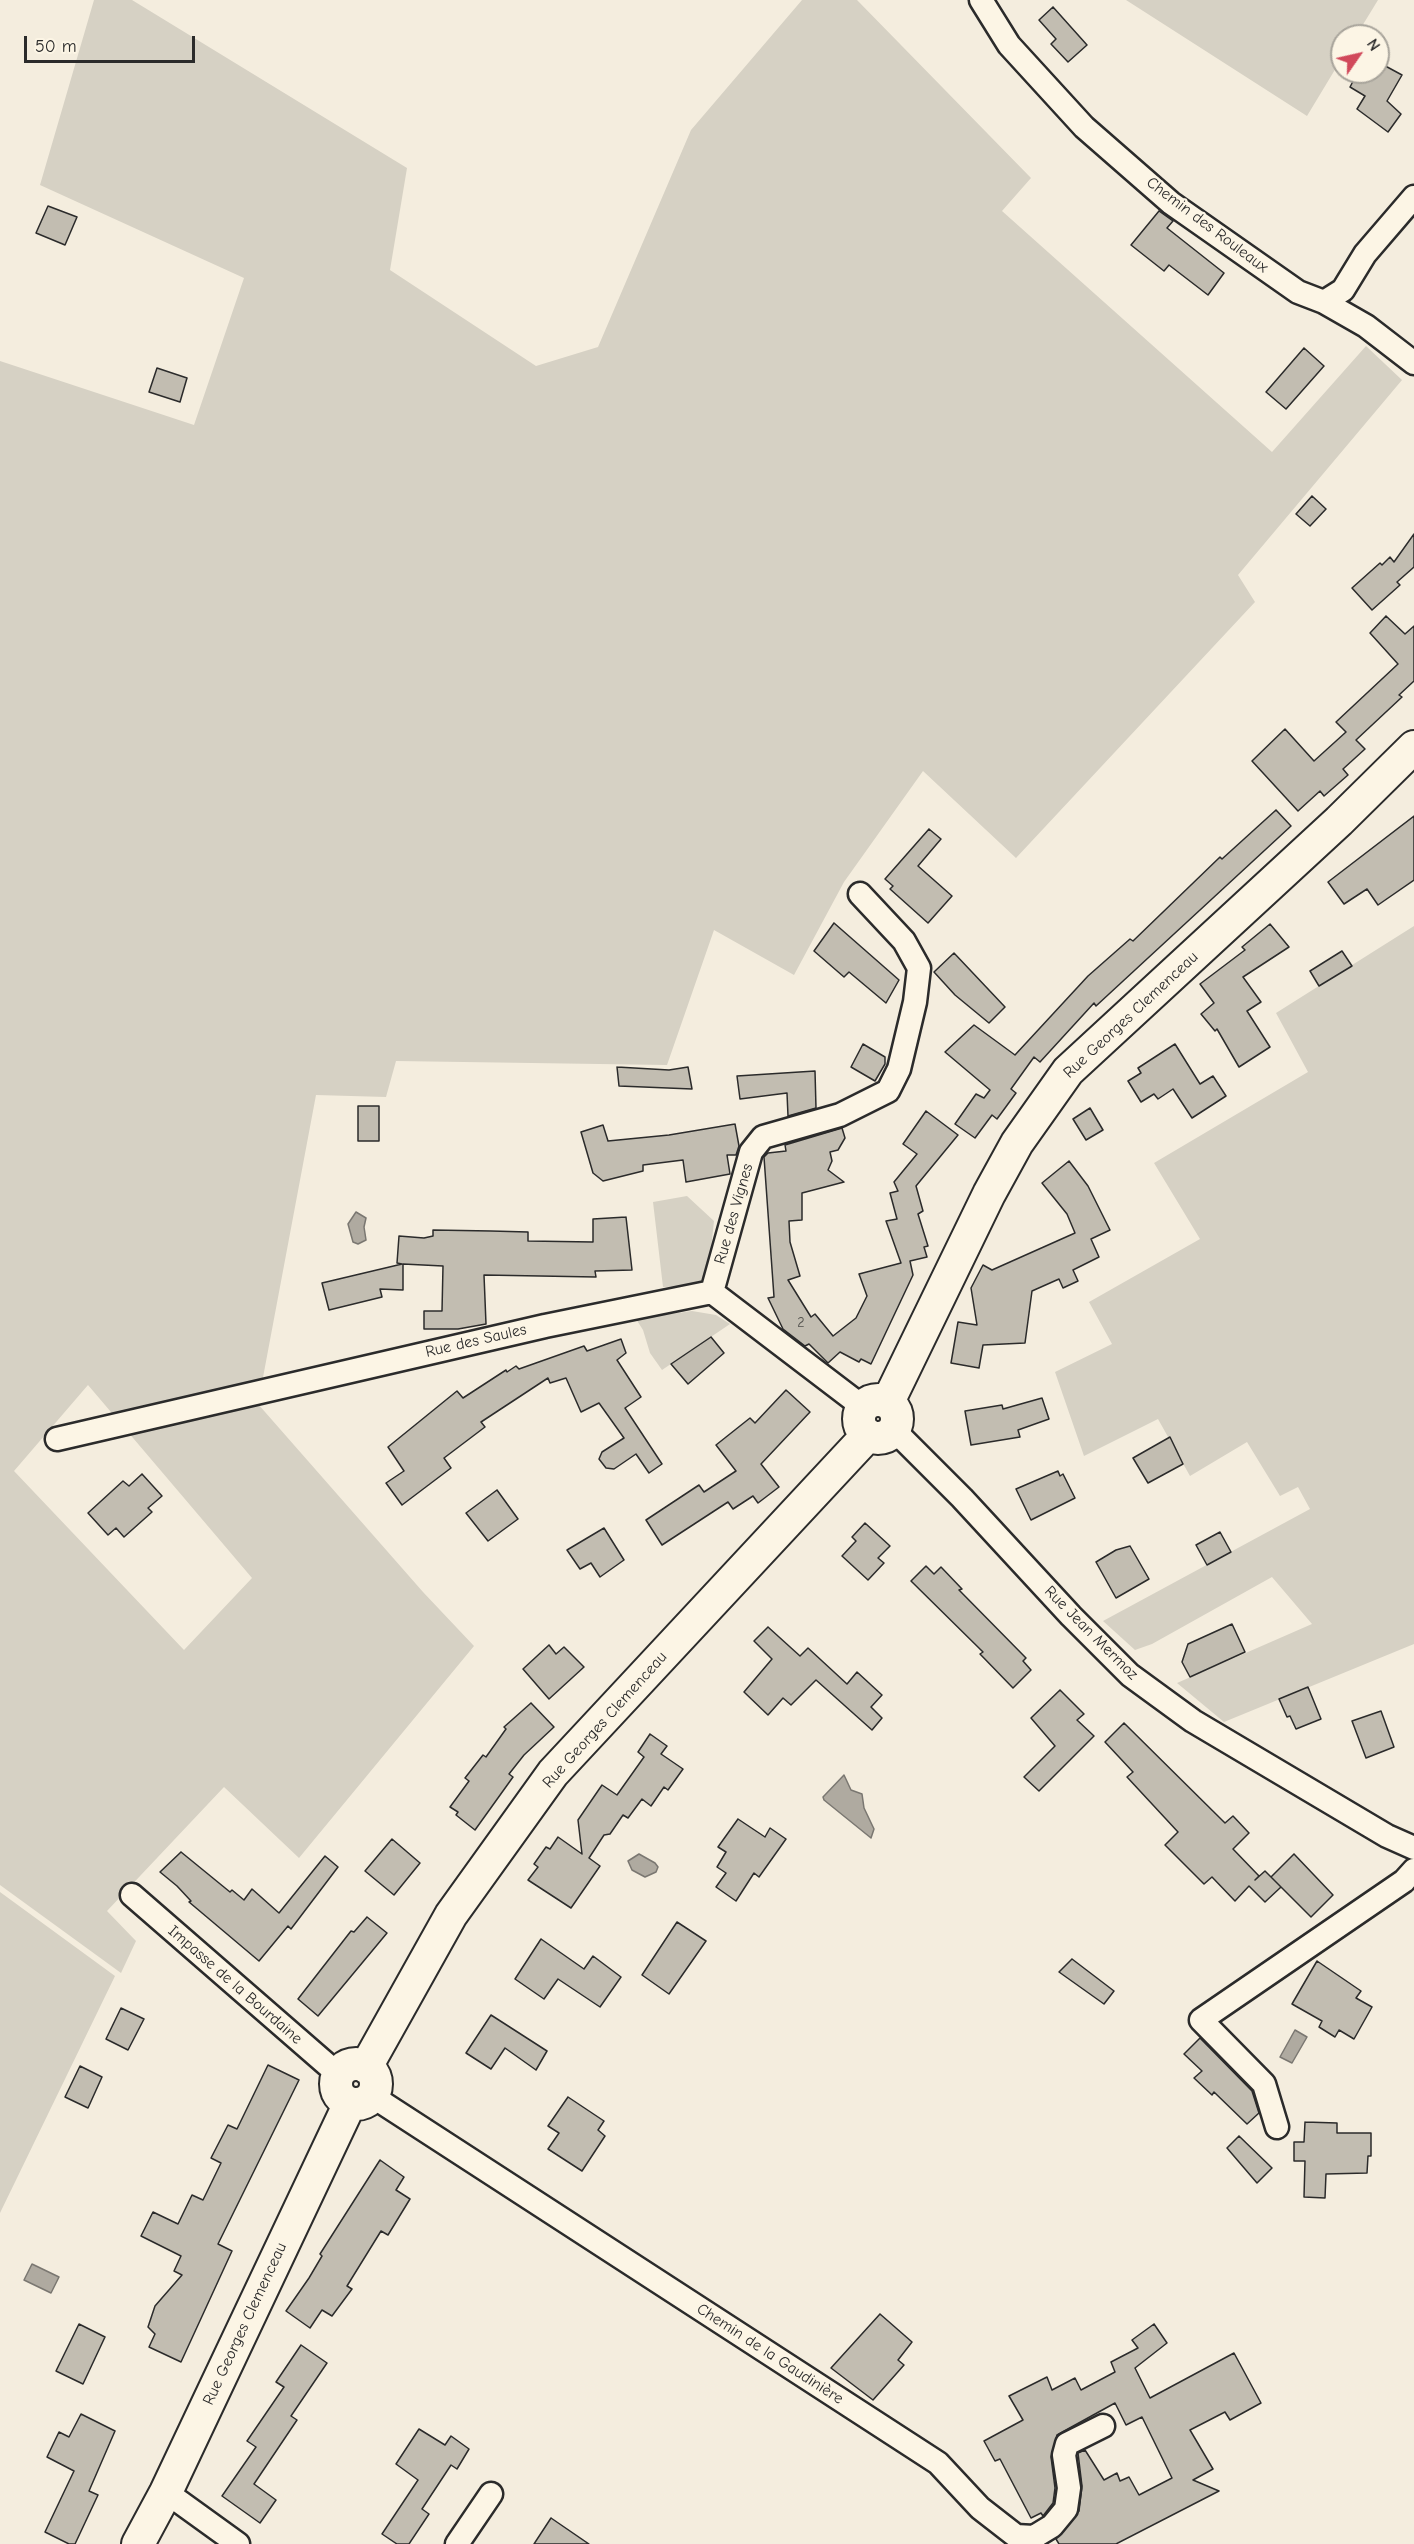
<!DOCTYPE html>
<meta charset="utf-8">
<style>
body{margin:0}
#map{position:relative;width:1414px;height:2544px;overflow:hidden;background:#f4edde;font-family:"Comic Neue",sans-serif}
canvas{display:block}
.north{position:absolute;left:1330px;top:24px;width:60px;height:60px;box-sizing:border-box;background:#fcf5e5;border:2px solid #a8a49b;border-radius:50%;rotate:56deg;font-size:16px;font-weight:700;line-height:24px;text-align:center;color:#2b2b2b}
.north::after{content:'';display:block;margin:auto;width:21px;height:27px;background:#d1495b;clip-path:polygon(50% 0,100% 100%,50% 72%,0 100%)}
.scale{position:absolute;left:24px;top:36px;width:171px;height:27px;box-sizing:border-box;border:3px solid #2b2b2b;border-top:0;padding-left:8px;font-size:18px;line-height:21px;white-space:nowrap;color:#2b2b2b;-webkit-text-stroke:4px #fcf5e5;paint-order:stroke}
</style>
<div id="map">
<canvas width="1414" height="2544"></canvas>
<div class="north">N</div>
<div class="scale">50 m</div>
</div>
<script>
const ctx = document.querySelector('canvas').getContext('2d');
ctx.lineJoin = 'round';
function fill(path, color) { ctx.fillStyle = color; ctx.fill(path, 'evenodd'); }
const toPath = rows => new Path2D(rows.map(r => 'M' + r).join(''));
function strokePath(path, color, width, dash) { ctx.strokeStyle = color; ctx.lineWidth = width; ctx.lineCap = dash ? 'butt' : 'round'; ctx.setLineDash(dash || []); ctx.stroke(path); }
function write(font, color, halo, rows, align = 'center') {
  ctx.font = font + ' "Comic Neue",sans-serif'; ctx.lineWidth = 4.5; ctx.setLineDash([]); ctx.textBaseline = 'middle'; ctx.strokeStyle = halo; ctx.fillStyle = color; for (const [text, x, y, turn = 0] of rows) {
    ctx.save(); ctx.translate(x, y); ctx.rotate((+turn || 0) * Math.PI / 180); ctx.textAlign = isNaN(turn) ? turn : align; if (halo) ctx.strokeText(text, 0, 0); ctx.fillText(text, 0, 0); ctx.restore();
  }
}
fill(toPath([
 [94,0,132,0,407,168,390,270,536,366,598,347,691,130,802,0,857,0,1031,178,1002,211,1272,452,1366,346,1402,380,1238,575,1255,602,1016,858,923,771,844,882,794,975,714,930,667,1065,396,1061,386,1097,316,1095,258,1404,423,1592,474,1646,299,1858,224,1787,107,1911,136,1941,121,1973,0,1885,0,361,194,425,244,278,40,185],
 [88,1385,252,1578,184,1650,14,1471],
 [1126,0,1378,0,1356,36,1342,36,1342,58,1307,116],
 [1414,926,1414,1644,1224,1722,1177,1683,1312,1624,1272,1577,1152,1644,1135,1650,1103,1621,1310,1509,1298,1487,1280,1496,1247,1442,1190,1476,1158,1419,1084,1456,1055,1372,1112,1344,1089,1302,1200,1239,1154,1163,1308,1072,1276,1013],
 [687,1196,714,1221,707,1286,663,1287,653,1202],
 [692,1311,716,1315,730,1324,662,1370,650,1353,643,1330,636,1319],
 [0,1892,115,1976,0,2213]
]), '#d6d1c4');
const water = toPath([
 [356,1212,366,1218,364,1227,366,1240,358,1244,353,1242,348,1224,356,1212],
 [844,1775,851,1790,862,1794,864,1808,874,1829,871,1838,824,1800,823,1797,844,1775],
 [639,1854,655,1863,658,1867,656,1872,645,1877,632,1870,628,1861,639,1854],
 [1295,2030,1307,2037,1292,2063,1280,2057,1295,2030],
 [32,2264,59,2277,51,2293,24,2280,32,2264]
]);
fill(water, '#afaaa0');
strokePath(water, '#7a7771', 1.5);
const building = toPath([
 [1053,7,1087,45,1068,62,1051,44,1056,39,1039,20,1053,7],
 [1378,62,1402,75,1387,101,1401,114,1388,132,1357,109,1365,96,1350,87,1358,72,1378,72,1378,62],
 [48,206,77,217,65,245,36,233,48,206],
 [1159,211,1173,221,1167,228,1224,273,1208,295,1169,265,1164,271,1131,245,1159,211],
 [1304,348,1324,366,1286,409,1266,392,1304,348],
 [157,368,187,378,180,402,149,392,157,368],
 [1312,496,1326,509,1310,526,1296,514,1312,496],
 [1414,534,1414,567,1397,582,1400,585,1372,610,1352,588,1380,563,1382,565,1390,557,1394,562,1414,534],
 [1386,616,1405,634,1414,626,1414,681,1399,695,1402,697,1356,740,1365,749,1343,769,1348,775,1324,796,1320,791,1298,811,1252,761,1285,729,1314,761,1346,732,1336,722,1398,664,1370,633,1386,616],
 [1276,810,1291,826,1096,1006,1094,1003,1040,1062,1034,1057,1011,1089,1016,1093,997,1119,992,1115,975,1138,955,1124,976,1094,984,1098,990,1090,945,1052,974,1025,1015,1055,1088,976,1130,939,1133,941,1220,857,1222,859,1276,810],
 [1414,816,1414,880,1378,905,1367,889,1344,904,1328,882,1414,816],
 [929,829,941,839,918,866,952,896,928,923,890,889,893,886,885,879,929,829],
 [834,923,899,980,886,1003,849,972,844,977,814,951,834,923],
 [1270,924,1289,947,1243,977,1261,1002,1247,1011,1270,1047,1239,1067,1217,1029,1215,1031,1201,1014,1214,1003,1200,984,1245,950,1242,947,1270,924],
 [1342,951,1352,966,1319,986,1310,971,1342,951],
 [954,953,1005,1007,989,1023,955,995,934,972,954,953],
 [863,1044,885,1057,885,1064,875,1081,851,1067,863,1044],
 [1175,1044,1200,1084,1213,1076,1226,1096,1192,1118,1173,1089,1158,1099,1154,1094,1141,1102,1128,1081,1141,1073,1138,1068,1175,1044],
 [617,1067,669,1070,688,1067,692,1089,619,1086,617,1067],
 [815,1071,816,1108,788,1116,787,1093,740,1099,737,1076,815,1071],
 [358,1106,379,1106,379,1141,358,1141,358,1106],
 [1090,1108,1103,1130,1086,1140,1073,1119,1090,1108],
 [926,1111,958,1135,916,1186,923,1211,918,1214,928,1246,924,1247,927,1257,910,1261,913,1275,871,1364,861,1359,859,1362,840,1352,828,1363,809,1344,805,1346,783,1329,768,1298,774,1297,764,1157,768,1153,786,1151,785,1145,842,1128,845,1138,838,1150,830,1152,832,1161,828,1170,844,1182,802,1193,802,1220,789,1221,790,1242,800,1276,788,1280,811,1317,815,1314,833,1336,856,1318,867,1296,859,1274,901,1263,886,1221,897,1219,890,1193,898,1191,894,1182,917,1154,903,1144,926,1111],
 [735,1124,739,1146,736,1155,727,1155,730,1174,686,1182,683,1160,643,1165,643,1171,603,1181,593,1173,581,1132,603,1125,608,1141,669,1135,735,1124],
 [1069,1161,1088,1186,1110,1230,1091,1239,1099,1257,1073,1270,1078,1281,1063,1288,1059,1279,1032,1291,1025,1343,983,1345,979,1368,951,1363,958,1322,977,1325,971,1288,983,1265,992,1270,1075,1233,1067,1214,1042,1183,1069,1161],
 [626,1217,632,1270,595,1271,596,1277,484,1275,486,1324,458,1329,424,1329,424,1311,442,1311,443,1266,403,1264,403,1290,380,1289,382,1297,329,1310,322,1283,402,1264,397,1263,399,1236,424,1238,433,1236,433,1230,491,1231,528,1232,528,1241,593,1242,593,1219,626,1217],
 [711,1337,724,1353,688,1384,671,1364,711,1337],
 [621,1339,626,1353,617,1360,641,1397,625,1408,662,1464,649,1473,636,1454,614,1469,606,1468,599,1459,602,1452,624,1438,599,1403,581,1412,566,1378,550,1383,548,1378,481,1422,485,1427,444,1458,451,1468,402,1505,386,1483,404,1471,388,1447,457,1391,463,1398,506,1370,507,1372,516,1366,519,1369,584,1346,587,1351,621,1339],
 [786,1390,810,1412,761,1464,779,1487,758,1503,753,1496,733,1509,728,1502,662,1545,646,1520,699,1485,704,1492,736,1471,716,1445,750,1418,755,1423,786,1390],
 [1042,1398,1049,1419,1018,1430,1020,1437,971,1445,965,1411,1002,1405,1003,1409,1042,1398],
 [1170,1437,1183,1464,1148,1483,1133,1458,1170,1437],
 [1058,1471,1060,1476,1063,1474,1075,1498,1031,1520,1016,1489,1058,1471],
 [142,1474,162,1496,148,1508,152,1512,124,1537,116,1528,108,1535,88,1513,123,1481,129,1486,142,1474],
 [497,1490,518,1519,488,1541,466,1513,497,1490],
 [865,1523,890,1546,878,1558,884,1563,868,1580,842,1556,856,1541,852,1537,865,1523],
 [604,1528,624,1560,600,1577,591,1563,580,1569,567,1550,604,1528],
 [1220,1532,1231,1552,1207,1565,1196,1545,1220,1532],
 [1130,1546,1149,1579,1116,1598,1096,1562,1116,1550,1130,1546],
 [926,1566,934,1574,941,1567,962,1589,959,1590,1026,1658,1023,1661,1031,1670,1013,1688,980,1654,983,1652,911,1581,926,1566],
 [1232,1624,1245,1652,1190,1677,1182,1662,1188,1644,1232,1624],
 [768,1627,800,1656,808,1648,847,1684,857,1672,882,1695,871,1707,882,1718,872,1730,816,1680,791,1705,783,1698,768,1715,744,1692,772,1659,754,1641,768,1627],
 [549,1645,556,1654,564,1647,584,1667,549,1699,523,1669,549,1645],
 [1308,1687,1321,1719,1296,1729,1290,1716,1287,1717,1279,1699,1308,1687],
 [1060,1690,1084,1714,1077,1720,1094,1736,1039,1791,1024,1777,1055,1746,1031,1718,1060,1690],
 [531,1703,554,1727,524,1755,509,1774,513,1777,475,1830,456,1815,458,1812,450,1807,469,1781,465,1778,483,1755,486,1757,506,1729,504,1727,531,1703],
 [1381,1711,1394,1747,1366,1758,1352,1721,1381,1711],
 [1124,1723,1225,1823,1233,1816,1249,1833,1233,1849,1259,1876,1255,1880,1265,1871,1281,1887,1265,1902,1249,1886,1235,1901,1212,1877,1204,1884,1165,1845,1178,1832,1127,1777,1133,1772,1105,1742,1124,1723],
 [650,1734,667,1746,661,1754,683,1769,668,1790,664,1787,651,1806,642,1799,628,1818,623,1815,610,1834,604,1835,589,1858,600,1866,571,1908,528,1880,538,1867,534,1864,546,1847,550,1849,558,1837,582,1854,578,1820,602,1785,617,1795,644,1757,638,1752,650,1734],
 [738,1819,765,1837,770,1828,786,1839,759,1877,754,1873,736,1901,716,1887,726,1873,717,1867,726,1852,718,1847,738,1819],
 [392,1839,420,1863,394,1895,365,1871,392,1839],
 [181,1852,230,1892,232,1890,244,1900,252,1889,279,1913,325,1856,338,1867,291,1929,288,1926,259,1961,189,1902,191,1901,177,1886,160,1872,181,1852],
 [1294,1854,1333,1895,1311,1917,1271,1877,1294,1854],
 [367,1917,387,1933,318,2016,298,1999,351,1931,354,1932,367,1917],
 [677,1922,706,1941,669,1994,642,1975,677,1922],
 [541,1939,584,1969,593,1956,621,1977,600,2007,558,1979,544,1999,515,1979,541,1939],
 [1072,1959,1114,1991,1104,2004,1059,1972,1072,1959],
 [1317,1961,1361,1991,1356,1998,1372,2007,1354,2039,1339,2030,1335,2037,1319,2027,1322,2021,1292,2004,1317,1961],
 [121,2008,144,2019,128,2050,106,2039,121,2008],
 [491,2015,547,2051,536,2070,505,2048,491,2069,466,2053,491,2015],
 [1200,2038,1252,2091,1259,2113,1247,2124,1214,2092,1212,2095,1194,2078,1202,2071,1184,2054,1200,2038],
 [268,2065,299,2080,218,2244,232,2251,181,2362,149,2347,155,2334,148,2327,155,2306,182,2275,174,2271,181,2256,141,2236,153,2212,178,2224,192,2195,203,2200,221,2163,211,2158,228,2125,237,2129,268,2065],
 [80,2066,102,2077,88,2108,65,2097,80,2066],
 [568,2097,604,2121,598,2130,605,2136,582,2171,548,2149,559,2133,548,2126,568,2097],
 [1305,2122,1337,2123,1337,2133,1371,2133,1371,2156,1368,2156,1367,2173,1326,2174,1325,2198,1304,2197,1305,2161,1294,2161,1294,2142,1304,2142,1305,2122],
 [1239,2136,1272,2168,1257,2183,1227,2148,1239,2136],
 [380,2160,404,2177,396,2190,410,2199,388,2235,381,2231,347,2286,352,2289,332,2316,322,2310,310,2328,286,2311,309,2278,322,2256,320,2254,380,2160],
 [880,2314,912,2342,898,2360,904,2365,873,2400,831,2368,880,2314],
 [79,2324,105,2337,83,2384,56,2371,79,2324],
 [1154,2324,1167,2343,1135,2368,1150,2398,1234,2353,1261,2403,1230,2420,1225,2412,1190,2430,1213,2469,1193,2480,1219,2491,1116,2544,1059,2544,1056,2539,1079,2511,1082,2486,1078,2453,1085,2450,1104,2480,1117,2473,1120,2481,1129,2477,1139,2495,1172,2478,1142,2417,1126,2425,1115,2403,1057,2435,1051,2457,1055,2488,1053,2503,1043,2516,1041,2513,1031,2518,1000,2459,995,2461,984,2441,1023,2420,1009,2396,1047,2377,1052,2390,1075,2378,1081,2390,1115,2372,1111,2362,1138,2348,1132,2340,1154,2324],
 [301,2345,327,2363,291,2416,297,2420,254,2484,276,2500,260,2523,222,2496,256,2447,247,2441,284,2387,276,2382,301,2345],
 [81,2414,115,2431,89,2491,98,2495,75,2544,69,2544,45,2532,74,2471,47,2457,59,2432,69,2437,81,2414],
 [419,2429,445,2445,451,2436,469,2449,457,2469,451,2465,422,2509,429,2514,409,2544,397,2544,382,2534,418,2480,396,2464,419,2429],
 [551,2518,589,2544,534,2544,551,2518]
]);
fill(building, '#c2bdb1');
strokePath(building, '#2b2b2b', 1.5);
const street = toPath([
 [981,0,1009,45,1084,127,1171,203,1298,292,1324,302,1366,326,1414,363],
 [1324,302,1343,290,1365,254,1414,197],
 [712,1292,751,1152,763,1137,840,1115,888,1091,899,1069,915,1002,919,968,904,941,860,894],
 [894,1430,962,1498,1071,1616,1130,1675,1193,1721,1387,1836,1414,1848],
 [57,1439,545,1326,712,1292,863,1407],
 [132,1895,339,2075],
 [372,2096,938,2463,980,2508,1016,2536,1034,2537,1052,2526,1066,2509,1069,2488,1064,2455,1067,2444,1103,2426],
 [1277,2127,1264,2084,1201,2020,1404,1881,1414,1870],
 [166,2492,238,2544],
 [457,2544,491,2494]
]);
const secondary = toPath([
 '859 1419a19 19 0 1 1 38 0a19 19 0 1 1-38 0Z',
 [888,1402,989,1194,1017,1143,1068,1071,1339,821,1414,747],
 '336 2084a20 20 0 1 1 40 0a20 20 0 1 1-40 0Z',
 [366,2067,451,1915,553,1773,868,1435],
 [138,2544,166,2492,350,2103]
]);
strokePath(street, '#2b2b2b', 27);
strokePath(secondary, '#2b2b2b', 36);
strokePath(street, '#fcf5e5', 22);
strokePath(secondary, '#fcf5e5', 32);
write('14px', '#51504c', null, [
 ["2",801,1323]
]);
write('16px', '#2b2b2b', '#fcf5e5', [
 ["Chemin des Rouleaux",1207,225,37],
 ["Rue Georges Clemenceau",1131,1015,-43],
 ["Rue des Vignes",734,1214,-74],
 ["Rue des Saules",476,1341,-13],
 ["Rue Jean Mermoz",1091,1633,45],
 ["Rue Georges Clemenceau",605,1720,-48],
 ["Impasse de la Bourdaine",235,1985,41],
 ["Rue Georges Clemenceau",245,2324,-65],
 ["Chemin de la Gaudinière",770,2354,33]
]);
</script>
